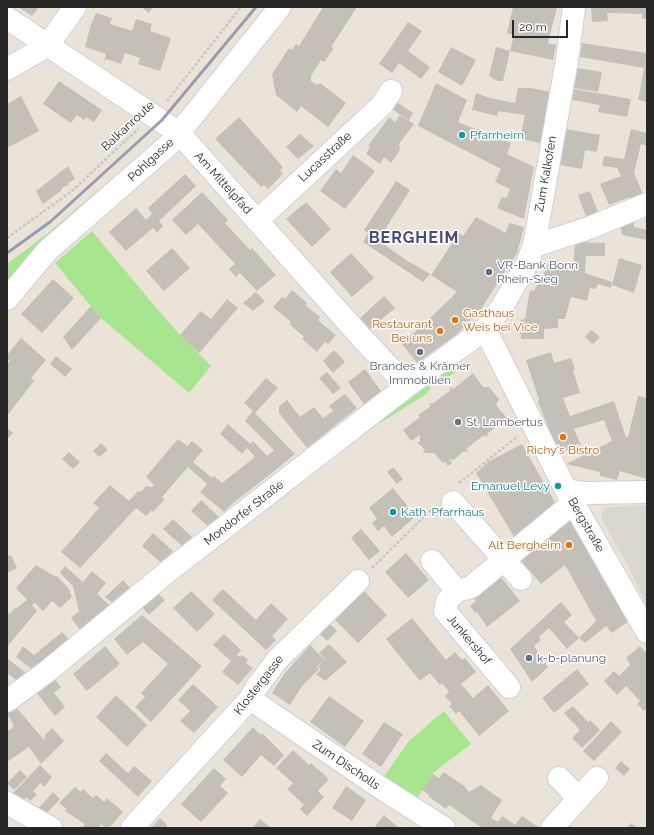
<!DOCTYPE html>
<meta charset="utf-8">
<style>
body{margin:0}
#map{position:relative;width:654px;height:835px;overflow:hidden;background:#ebe3d7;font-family:Raleway,sans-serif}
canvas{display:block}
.frame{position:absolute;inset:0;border:8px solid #272727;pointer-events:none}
.scale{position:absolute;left:512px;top:20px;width:56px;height:18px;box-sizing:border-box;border:2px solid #272727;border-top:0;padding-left:5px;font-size:12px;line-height:14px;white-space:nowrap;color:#272727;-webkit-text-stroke:3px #fff;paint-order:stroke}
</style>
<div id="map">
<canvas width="654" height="835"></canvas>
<div class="frame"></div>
<div class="scale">20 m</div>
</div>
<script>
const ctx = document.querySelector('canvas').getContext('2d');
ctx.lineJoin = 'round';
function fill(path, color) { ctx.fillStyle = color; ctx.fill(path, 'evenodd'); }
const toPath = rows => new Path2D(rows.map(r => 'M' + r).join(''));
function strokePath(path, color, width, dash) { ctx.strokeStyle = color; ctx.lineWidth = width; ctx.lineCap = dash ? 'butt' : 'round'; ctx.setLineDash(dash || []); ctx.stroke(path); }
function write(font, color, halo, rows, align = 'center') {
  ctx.font = font + ' Raleway,sans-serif'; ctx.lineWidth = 3; ctx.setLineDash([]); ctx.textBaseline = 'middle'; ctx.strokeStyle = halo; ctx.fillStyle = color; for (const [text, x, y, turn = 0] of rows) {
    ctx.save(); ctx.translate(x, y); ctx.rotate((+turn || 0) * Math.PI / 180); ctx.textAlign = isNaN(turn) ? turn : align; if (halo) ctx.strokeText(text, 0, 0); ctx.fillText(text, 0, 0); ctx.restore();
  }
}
fill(toPath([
 [153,144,7,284,7,264,48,233],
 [92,231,169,323,211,366,189,393,101,318,55,263],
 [457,361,462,365,462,367,437,385,433,381,434,377],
 [424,385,428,385,431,388,425,395,351,441],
 [444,711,471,744,434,772,414,803,381,781,409,741]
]), '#a7e58f');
fill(toPath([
 [647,505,647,607,628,566,601,518,603,511,608,507]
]), '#dbd6ce');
fill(toPath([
 [18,7,39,7,32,16],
 [141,7,153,7,149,13],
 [323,7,357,7,331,47,334,48,324,62,321,60,311,76,311,81,317,85,320,83,346,103,328,127,301,106,297,112,276,95,272,74,289,48,292,50,296,44,299,46],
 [513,7,557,7,548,43,556,45,553,60,510,51,514,35,507,33],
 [591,7,647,7,647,19,642,19,642,14,607,13,608,21,592,22],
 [96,13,112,18,110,24,132,31,136,19,152,24,150,31,171,38,160,71,138,64,140,58,125,53,121,64,106,59,104,62,106,54,85,47,91,24],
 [408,22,422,31,408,51,430,67,421,79,399,63,392,73,379,64],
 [582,43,647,53,647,102,638,100,644,68,580,57],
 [451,47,476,60,462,86,438,72],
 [496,47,510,51,503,81,497,81,489,76],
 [578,68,602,72,598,92,574,88],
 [59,81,102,110,94,122,86,117,84,120,77,115,71,123,43,104],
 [436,83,467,100,458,122,511,143,507,154,534,167,524,219,497,208,502,197,506,198,510,189,495,182,501,169,418,126],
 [518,88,530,88,550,92,540,143,520,139,525,115,498,111,497,116,472,110,476,93,490,98,515,103],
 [574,89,631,99,627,117,598,112,600,105,572,100],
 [21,96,39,131,7,148,7,104],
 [392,99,413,113,409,120,387,106],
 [400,115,414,124,399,144,400,150,391,163,384,157,380,164,366,154,370,147,368,146,389,117,395,122],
 [239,117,283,167,280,170,283,174,268,189,264,185,261,187,215,139],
 [566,129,600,135,597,152,585,150,582,169,559,165],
 [631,129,647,133,647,146,641,144,634,173,644,197,632,202,630,197,609,205,600,184,621,176,617,168,602,166,604,156,624,159],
 [300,134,314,146,298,159,286,147],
 [353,155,375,171,345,209,320,191,336,169,341,173],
 [68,166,75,179,68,183,68,185,62,188,62,190,43,204,36,191],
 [185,174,196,186,159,221,163,226,157,233,153,228,126,251,109,232,136,208,146,220,152,214,148,208],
 [396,181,410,190,379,239,364,230],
 [590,191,600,217,588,222,578,195],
 [202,192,228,220,225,223,250,250,252,248,276,275,257,291,240,273,236,277,229,269,235,264,198,224,186,235,172,220],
 [306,202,331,229,312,247,286,219],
 [476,217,506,233,509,223,524,227,517,253,481,309,457,334,417,363,401,343,421,327,457,292,431,275,459,233,463,236],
 [634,218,634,227,647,230,647,240,622,235,620,224],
 [368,233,406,260,430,274,423,282,363,242],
 [575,242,605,243,605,256,586,256,585,273,612,282,611,288,598,284,596,289,590,288,587,301,571,297,565,319,558,319,558,328,544,329,544,339,521,339,520,320,525,319,530,290,534,291,543,273,544,273,548,263,573,270],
 [172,248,190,268,164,291,146,271],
 [351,253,374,278,352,297,330,272],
 [619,258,642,265,634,293,612,285],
 [53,279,74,298,42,333,21,314],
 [292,290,307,303,305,305,320,317,318,320,336,335,328,344,325,342,317,352,302,339,304,337,289,324,291,322,273,307,282,297,285,299],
 [256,292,265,301,253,311,243,303],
 [384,296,395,308,370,329,360,318],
 [227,299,238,308,199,353,180,335,201,311,211,319],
 [91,306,101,318,72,350,63,337],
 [591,330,600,337,593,344,585,337],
 [21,338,46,360,31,378,34,381,7,416,7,364,10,361,7,359,7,355],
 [334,350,345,362,333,373,323,361],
 [551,352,554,363,571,358,575,369,573,370,580,393,563,398,570,416,614,401,626,437,628,437,638,396,647,398,647,479,620,471,617,480,600,476,600,472,566,464,612,441,604,420,574,429,581,445,559,454,538,402,539,400,526,360],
 [56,356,72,369,65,377,50,364],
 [365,369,381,391,364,404,348,382],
 [327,372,341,388,333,394,319,378],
 [473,373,483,387,489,387,499,399,496,405,507,418,487,434,488,435,486,437,484,435,466,449,468,451,466,452,464,451,454,460,449,459,452,463,448,466,445,462,443,463,434,453,423,453,425,450,417,442,420,442,420,435,411,441,403,430,420,417,418,415,431,406,429,404,431,403,432,404,451,390,449,389,451,387,453,389],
 [266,378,278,388,255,413,295,454,278,468,232,504,224,512,200,492,207,484,188,467,162,497,165,499,153,512,152,510,146,516,136,508,80,568,61,552,99,508,93,503,110,485,129,501,138,491,141,492,146,486,152,487,154,485,146,477,178,439,187,446,192,441,203,450,193,462,212,478,214,476,222,483,255,457,247,448,242,454,220,434,228,424,250,444,253,441,267,456,274,450,245,421,253,411,244,403],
 [345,394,357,408,307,448,279,413,279,406,287,400,300,417,314,407,323,418,333,411,329,406],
 [7,428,13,433,7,439],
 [101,443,108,450,99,457,93,451],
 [522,444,557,506,516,540,476,473,488,462],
 [69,452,80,462,73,469,62,459],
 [393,467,403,479,397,484,387,472],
 [393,488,416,516,392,537,384,526,378,531,372,523,377,519,369,508],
 [201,500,219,517,208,526,191,511],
 [570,516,630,620,612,633,606,626,585,643,579,638,596,621,565,565,541,584,518,557],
 [173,519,192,537,183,547,163,529],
 [361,529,380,551,369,560,351,538],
 [153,533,173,551,161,563,142,546],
 [406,553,429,580,408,598,385,572],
 [11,555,17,568,7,573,7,556],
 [36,565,56,577,57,576,69,589,72,597,60,608,52,601,43,611,35,603,32,605,37,611,7,647,7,612,10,614,16,607,17,608,27,600,16,588],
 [65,566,83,582,92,571,106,583,97,594,112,607,82,632,71,618,79,611,73,586,60,573],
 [501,577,520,601,487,627,477,612,475,613,470,606,476,601,474,598],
 [123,580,132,590,115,605,105,597],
 [223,589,256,620,271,603,288,619,272,636,276,640,266,650,212,600],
 [154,590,165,600,149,615,139,604],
 [191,591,215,614,197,632,173,608],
 [364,591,387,615,358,643,334,619],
 [561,602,572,615,564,622,579,638,567,649,549,628,539,637,541,640,534,646,548,667,532,682,510,649],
 [142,615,202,666,151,722,135,707,145,697,141,693,168,664,143,642,127,655,114,639],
 [412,618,446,660,455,652,462,660,465,658,476,672,461,684,473,698,488,685,509,711,479,736,459,711,456,714,449,706,452,704,445,696,449,692,442,683,440,685,430,673,420,681,386,639],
 [328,622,337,631,327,641,318,632],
 [62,632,71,641,32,669,16,657,23,646,34,655],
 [224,634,241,650,237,655,240,657,242,655,248,660,246,663,253,668,238,685,222,672,231,661,213,645],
 [329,644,347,662,325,681,316,674,321,669,318,667,326,657,324,658,319,653],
 [310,645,324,659,317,667,319,669,302,686,290,705,272,693,284,674],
 [105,646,120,664,87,691,73,674],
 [640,646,647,654,647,708,644,711,637,704,640,701,626,686,617,695,604,681,614,671,619,676,630,665,626,658],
 [7,658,28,675,19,682,7,673],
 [577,669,589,684,554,713,542,698],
 [52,676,61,687,54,693,65,707,55,716,35,691],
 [193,684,218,707,194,733,180,721,190,711,178,700],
 [116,695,147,725,127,747,96,717],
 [329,696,364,721,345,747,310,722],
 [15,706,44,740,45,735,52,728,64,741,41,764,29,747,7,762,7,732,14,726,7,713],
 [573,706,588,722,590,720,600,730,582,748,572,738,580,730,564,713],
 [611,721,622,732,594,761,583,751],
 [384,722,403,734,381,767,362,754],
 [253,727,261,735,262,733,284,755,274,766,261,755,242,777,223,760],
 [293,750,309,765,311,763,329,779,318,791,324,797,307,816,300,809,304,805,287,789,293,783,276,768],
 [106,753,128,773,134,766,152,781,138,797,99,761],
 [621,761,630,769,624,776,615,768],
 [40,765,52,777,44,787,41,783,33,791,37,795,30,801,27,797,19,804,11,795],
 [214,768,226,779,220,786,228,793,201,822,181,804],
 [20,770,27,777,14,790,7,783],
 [444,772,464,786,469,792,481,785,502,800,491,818,498,822,502,816,515,825,522,816,540,828,482,828,449,805,446,809,428,796,429,795,422,790,433,774,439,778],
 [346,786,366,800,352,821,332,808],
 [75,787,81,792,83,789,93,798,96,795,104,802,107,798,123,812,111,826,106,828,101,824,98,828,82,828,85,824,65,811,67,809,59,803],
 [53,792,60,799,42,818,34,813],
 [384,815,399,828,374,828],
 [160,818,167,825,165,828,151,828],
 [260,819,271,828,252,828],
 [631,823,637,828,627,828]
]), '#c5c0b7');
const minor = toPath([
 [7,18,179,133,361,337,407,386],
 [7,69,47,46,75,7],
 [257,221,382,105,391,91],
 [534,246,589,228,647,204],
 [7,299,47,251,172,142,280,7],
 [485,329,566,490,647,632],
 [566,490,585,493,647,492],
 [453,502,521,579],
 [432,561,457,591],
 [509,687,445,611,447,601,457,591,471,587,573,503],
 [250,699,381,788,444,828],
 [7,701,49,670,171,569,407,386,485,329,502,307,526,265,534,246,567,60,574,7],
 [559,778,571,790,576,800],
 [7,803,51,828],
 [132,828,250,699,256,688,277,660,358,581],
 [552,828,597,778]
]);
strokePath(minor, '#cccfe1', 24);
strokePath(toPath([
 [167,101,241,7],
 [7,238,72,191,138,129],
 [459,483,518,436],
 [372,568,434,507]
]), '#c7c7c7', 2.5, [3, 2]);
strokePath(minor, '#fff', 22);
strokePath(toPath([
 [7,253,50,222,162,120,256,7]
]), '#9a9cb2', 3);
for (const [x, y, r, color] of [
 [462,135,4,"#0f9aa8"],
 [489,272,4,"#5c6f8a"],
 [455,320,4,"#e8710a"],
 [440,331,4,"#e8710a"],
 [420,352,4,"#5c6f8a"],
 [458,422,4,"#6b7280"],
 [563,437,4,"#e8710a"],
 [558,486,4,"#0f9aa8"],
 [393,512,4,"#0f9aa8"],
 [569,545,4,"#e8710a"],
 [529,658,4,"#5c6f8a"]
]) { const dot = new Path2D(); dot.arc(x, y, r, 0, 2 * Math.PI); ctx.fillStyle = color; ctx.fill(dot); strokePath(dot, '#fff', 1.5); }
write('12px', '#272727', '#fff', [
 ["Balkanroute",128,126,-43],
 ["Lucasstraße",325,157,-43],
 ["Pohlgasse",151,160,-43],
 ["Zum Kalkofen",546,174,-80],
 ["Am Mittelpfad",223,183,48],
 ["Mondorfer Straße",244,513,-38],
 ["Bergstraße",586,525,60],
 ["Junkershof",469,640,50],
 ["Klostergasse",259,685,-52],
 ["Zum Discholls",346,765,34]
]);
write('12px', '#0d838f', '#fff', [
 ["Pfarrheim",470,135],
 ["Emanuel Levy",550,486,"right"],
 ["Kath. Pfarrhaus",401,512]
], 'left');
write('12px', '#4e5e75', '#fff', [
 ["VR-Bank Bonn",497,265],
 ["Rhein-Sieg",497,279],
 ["Brandes & Krämer",420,366,"center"],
 ["Immobilien",420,380,"center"],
 ["k-b-planung",537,658]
], 'left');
write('12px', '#c56008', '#fff', [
 ["Gasthaus",463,313,"left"],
 ["Weis bei Vice",463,327,"left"],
 ["Restaurant",432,324],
 ["Bei uns",432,338],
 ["Richy's Bistro",563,450,"center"],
 ["Alt Bergheim",561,545]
], 'right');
write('12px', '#5b616d', '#fff', [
 ["St. Lambertus",466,422]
], 'left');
ctx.letterSpacing = '1px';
write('bold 16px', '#464b78', '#fff', [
 ["BERGHEIM",414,238]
]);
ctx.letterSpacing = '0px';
</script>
